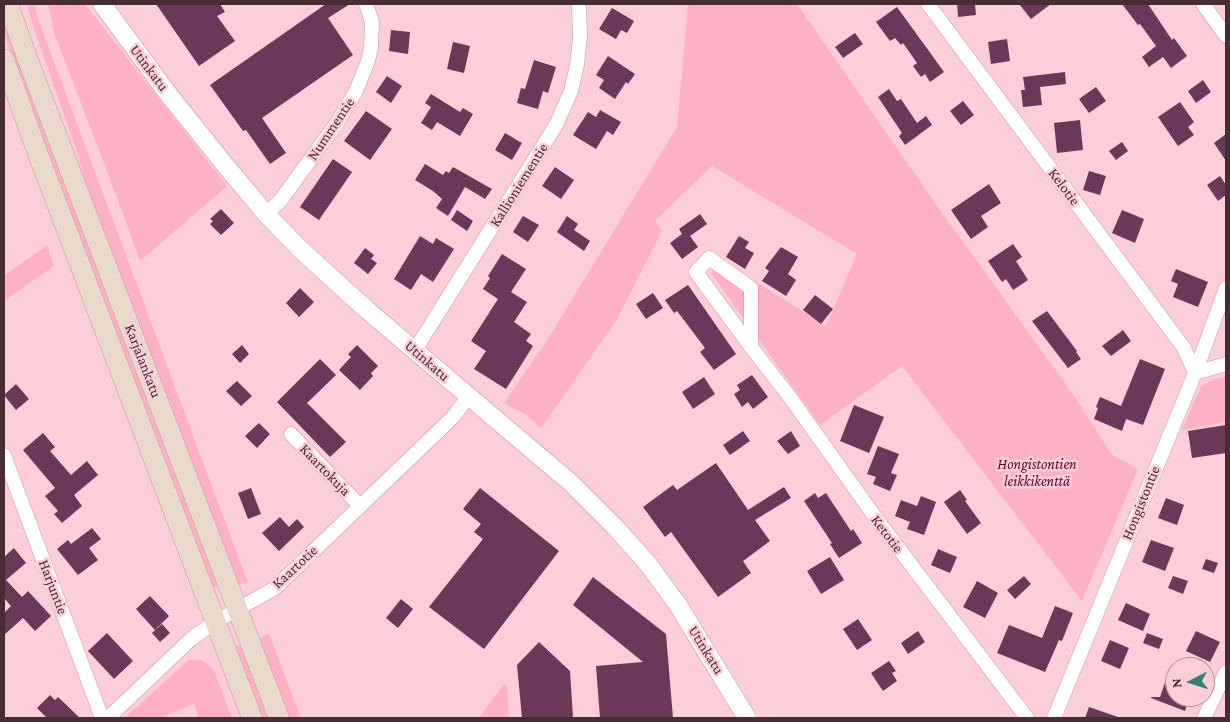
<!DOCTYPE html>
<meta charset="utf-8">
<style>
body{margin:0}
#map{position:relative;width:1230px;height:722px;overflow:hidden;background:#fbced9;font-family:"Crimson Pro",serif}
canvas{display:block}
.frame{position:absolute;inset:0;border:5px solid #492d34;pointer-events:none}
.north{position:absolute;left:1165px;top:657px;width:50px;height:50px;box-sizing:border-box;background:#fbced9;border:1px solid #b48e97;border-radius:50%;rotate:265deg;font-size:14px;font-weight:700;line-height:20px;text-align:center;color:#492d34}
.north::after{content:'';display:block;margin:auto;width:18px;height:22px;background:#397f74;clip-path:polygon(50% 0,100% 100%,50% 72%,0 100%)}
</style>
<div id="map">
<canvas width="1230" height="722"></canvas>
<div class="frame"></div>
<div class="north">N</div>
</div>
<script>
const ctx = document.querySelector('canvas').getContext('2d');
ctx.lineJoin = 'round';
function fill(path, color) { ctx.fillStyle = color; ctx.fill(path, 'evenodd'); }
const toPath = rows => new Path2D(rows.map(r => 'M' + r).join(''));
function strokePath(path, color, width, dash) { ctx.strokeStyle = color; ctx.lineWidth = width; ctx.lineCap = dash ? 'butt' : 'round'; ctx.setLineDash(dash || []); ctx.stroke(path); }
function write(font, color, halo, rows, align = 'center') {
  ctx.font = font + ' "Crimson Pro",serif'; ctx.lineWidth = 5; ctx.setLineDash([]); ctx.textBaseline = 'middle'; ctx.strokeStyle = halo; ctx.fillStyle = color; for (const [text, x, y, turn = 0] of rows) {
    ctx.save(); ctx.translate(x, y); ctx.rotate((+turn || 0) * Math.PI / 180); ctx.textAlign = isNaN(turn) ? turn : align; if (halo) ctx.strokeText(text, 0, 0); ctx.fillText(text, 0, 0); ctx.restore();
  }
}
fill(toPath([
 [27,4,35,4,37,16,248,583,235,585,89,194,77,152,33,26],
 [48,4,85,4,227,186,140,261,118,200,54,33],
 [688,4,797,4,940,210,1073,394,1112,455,1138,469,1082,601,902,366,820,425,711,273,721,260,826,326,857,254,712,166,655,221,662,231,615,323,541,428,526,415,504,403,546,342,677,127],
 [4,16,220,585,211,589,31,113,4,32],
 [47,245,54,266,4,301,4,276],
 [1226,376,1226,422,1182,430,1201,386,1216,379],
 [269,634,301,718,289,718,258,638],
 [242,644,270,718,261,718,233,648],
 [188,660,202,660,214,670,232,718,199,718,194,704,160,718,125,718],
 [504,684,507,685,509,718,479,718]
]), '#feb1c5');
fill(toPath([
 [156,4,220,4,225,12,217,16,235,41,199,66],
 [326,4,350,4,328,18,353,55,262,118,286,153,270,164,246,130,243,131,210,85],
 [957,4,975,4,976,15,958,17],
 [1019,4,1051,4,1031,19],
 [1122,4,1148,4,1172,40,1174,38,1187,56,1171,68,1163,57,1149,67,1142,57,1156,46,1140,24,1138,25],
 [897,7,944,72,930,82,925,74,921,77,913,66,917,63,903,43,901,45,895,38,890,41,876,22],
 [612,8,634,21,627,33,621,30,616,39,599,29],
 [391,30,410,32,408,54,389,51],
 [855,33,863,44,843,58,835,47],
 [1007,39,1010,61,991,64,988,42],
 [453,42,470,46,464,73,447,69],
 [608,56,635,74,628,84,626,82,615,99,599,88,604,80,596,75],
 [534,60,556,67,548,93,543,91,538,109,517,103,521,88,525,89],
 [1065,72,1066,84,1040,87,1042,105,1023,107,1021,90,1025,90,1023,77],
 [387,76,402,86,391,103,376,92],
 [1203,80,1211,92,1196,103,1188,91],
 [1096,87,1106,101,1089,113,1079,99],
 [889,89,897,101,901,99,917,123,926,116,932,125,905,145,899,136,902,133,878,97],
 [431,94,460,112,463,108,473,114,460,136,437,122,432,130,421,123,431,107,425,103],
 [963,101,974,115,961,125,950,111],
 [1180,102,1194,122,1188,127,1194,135,1178,146,1158,117],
 [600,110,621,122,613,135,607,131,596,149,573,135,588,112,596,117],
 [366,111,392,129,370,160,344,141],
 [1080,120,1083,150,1057,153,1054,123],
 [505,133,522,143,512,160,495,150],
 [1226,134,1226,161,1214,143],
 [1122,142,1128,151,1116,160,1109,151],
 [333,159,352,172,319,220,300,207],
 [425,164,443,175,446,171,449,173,453,167,492,189,485,199,465,187,448,216,436,208,442,199,433,191,415,180],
 [555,167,574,180,561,199,542,186],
 [1089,171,1106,176,1100,195,1083,190],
 [1220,176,1226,185,1226,195,1218,201,1207,185],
 [989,184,1001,203,981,216,988,227,971,239,951,210],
 [221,209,234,223,221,235,210,224,213,221,210,219],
 [457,210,473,221,467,231,451,220],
 [1122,210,1144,219,1135,243,1112,233],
 [700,214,707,224,690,236,698,247,682,259,670,243,682,234,679,229],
 [523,216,539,225,528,242,513,232],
 [567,216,578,224,574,230,590,241,584,251,557,232],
 [420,236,433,244,436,238,454,249,433,282,421,274,411,290,394,279],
 [739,236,749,242,745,248,754,253,745,269,726,257],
 [1013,244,1022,257,1016,261,1028,280,1013,290,1006,279,1002,282,988,261],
 [781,247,798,257,788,274,796,280,786,296,762,281,769,271,765,268],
 [365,248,374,255,371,259,377,263,368,274,354,263],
 [502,254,526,269,511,292,527,302,514,322,531,334,526,341,533,346,506,389,474,369,486,351,471,341,498,299,483,289,490,278,488,276],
 [1176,269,1208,282,1198,307,1173,297,1178,284,1171,281],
 [688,285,736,354,714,370,700,352,705,348,677,311,674,313,665,300],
 [300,288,314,302,299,317,286,303],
 [653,293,663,308,646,319,636,304],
 [815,295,833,309,821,324,803,310],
 [1047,311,1077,351,1076,352,1081,359,1068,368,1032,321],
 [1123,330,1131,341,1111,356,1102,346],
 [242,345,249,354,240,363,232,354],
 [357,345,378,366,371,373,373,376,360,390,339,370,351,357,348,354],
 [320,359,336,375,307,403,346,442,330,457,277,402],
 [1140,359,1165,369,1143,425,1126,419,1122,431,1094,419,1098,408,1096,407,1100,397,1121,406],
 [752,375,768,397,753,409,748,402,742,407,734,394,740,390,737,385],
 [704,377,715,394,693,409,682,392],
 [237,381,252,396,241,406,226,391],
 [16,384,29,399,16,410,4,395],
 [854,405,884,417,869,453,840,441],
 [259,423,270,434,257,448,245,436],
 [1226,425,1226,453,1192,458,1188,431],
 [743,431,750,441,730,455,723,445],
 [791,431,800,446,788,454,777,441],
 [43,433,55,447,50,451,71,475,87,461,98,475,74,495,82,506,62,523,54,514,58,511,45,496,55,488,23,450],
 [878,446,899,454,891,473,897,475,890,491,873,484,876,477,867,474],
 [716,463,748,510,784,487,791,498,755,520,770,541,743,561,751,573,718,597,671,532,665,537,643,507,673,485,677,490],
 [251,488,261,514,248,519,238,493],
 [480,488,559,551,484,649,429,607,483,539,474,532,481,524,463,509],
 [960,490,967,500,965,501,981,523,967,534,944,502],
 [815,493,818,498,826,493,851,531,853,529,862,543,839,558,830,544,832,543,804,501],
 [921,496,936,502,924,535,907,529,910,522,895,516,901,500,917,506],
 [1166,498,1184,505,1177,525,1158,518],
 [280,517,289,527,297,519,304,527,279,551,262,533],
 [92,528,101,539,89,548,98,560,78,575,57,549,68,540,71,544],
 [1151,540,1174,548,1165,571,1142,562],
 [14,548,26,563,6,580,22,597,28,591,51,616,35,631,23,618,4,635,4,613,11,606,4,598,4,557],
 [938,549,957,557,950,573,931,565],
 [830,557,844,580,821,594,807,571],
 [1206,559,1218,563,1214,573,1202,569],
 [1024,576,1031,584,1015,599,1007,590],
 [1173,576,1188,581,1183,594,1168,588],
 [593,577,666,634,673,718,600,718,596,666,643,662,573,605],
 [977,581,998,593,985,618,963,607],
 [150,596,169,616,155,630,136,609],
 [401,599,413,609,398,628,386,618],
 [1126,603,1150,614,1143,631,1118,620],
 [1055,606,1073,613,1062,641,1059,640,1045,672,997,653,1009,625,1042,638],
 [858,619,872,640,857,650,843,629],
 [162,624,170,633,160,642,152,633],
 [918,631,925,642,908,654,901,643],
 [1196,631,1220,642,1210,662,1186,651],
 [107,633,133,661,114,679,88,651],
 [1147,633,1163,639,1159,649,1143,643],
 [1110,640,1129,648,1120,669,1101,661],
 [539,642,570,671,573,718,522,718,517,665],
 [889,661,896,671,892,673,897,681,883,691,871,673],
 [1166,680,1175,683,1175,697,1190,697,1185,711,1151,698,1151,697,1160,697],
 [50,695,55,700,58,697,80,718,47,718,37,708],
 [1089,707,1118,717,1117,718,1085,718]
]), '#6c385a');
const minor = toPath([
 [928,4,1184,348,1195,373,1226,364],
 [1203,4,1226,36],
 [266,214,280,201,307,164,337,123,356,91,368,61,371,48,372,22,366,4],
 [751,347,751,288,709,258,696,272,751,347,789,396,878,521,1027,718],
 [415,350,556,125,571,91,577,65,580,37,579,4],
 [291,434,360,506],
 [4,455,102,718],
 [108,718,191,639,215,622,275,588,453,417,468,397],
 [1054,718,1195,373,1226,288],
 [1204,718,1226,672]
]);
const tertiary = toPath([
 [102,4,169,95,225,165,266,214,300,249,367,310,571,483,616,528,648,564,678,605,747,718]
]);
const secondary = toPath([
 [8,4,26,55,279,718],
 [4,59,38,154,252,718]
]);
strokePath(minor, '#d48fa1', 15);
strokePath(tertiary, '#d48fa1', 19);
strokePath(secondary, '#d48fa1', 21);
strokePath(minor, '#fff', 14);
strokePath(tertiary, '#fff', 18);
strokePath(secondary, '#e9d9ca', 20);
write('15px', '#492d34', '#fbced9', [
 ["Utinkatu",149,68,53],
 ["Nummentie",331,129,-56],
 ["Kallioniementie",519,185,-58],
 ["Kelotie",1064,187,53],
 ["Karjalankatu",143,361,69],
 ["Utinkatu",427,361,41],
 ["Kaartokuja",325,470,46],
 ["Hongistontie",1141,503,-68],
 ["Ketotie",887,534,53],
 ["Kaartotie",295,567,-43],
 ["Harjuntie",53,587,69],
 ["Utinkatu",706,650,58]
]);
write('italic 15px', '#62002c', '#fbced9', [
 ["Hongistontien",1037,464],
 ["leikkikenttä",1037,481]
]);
</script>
